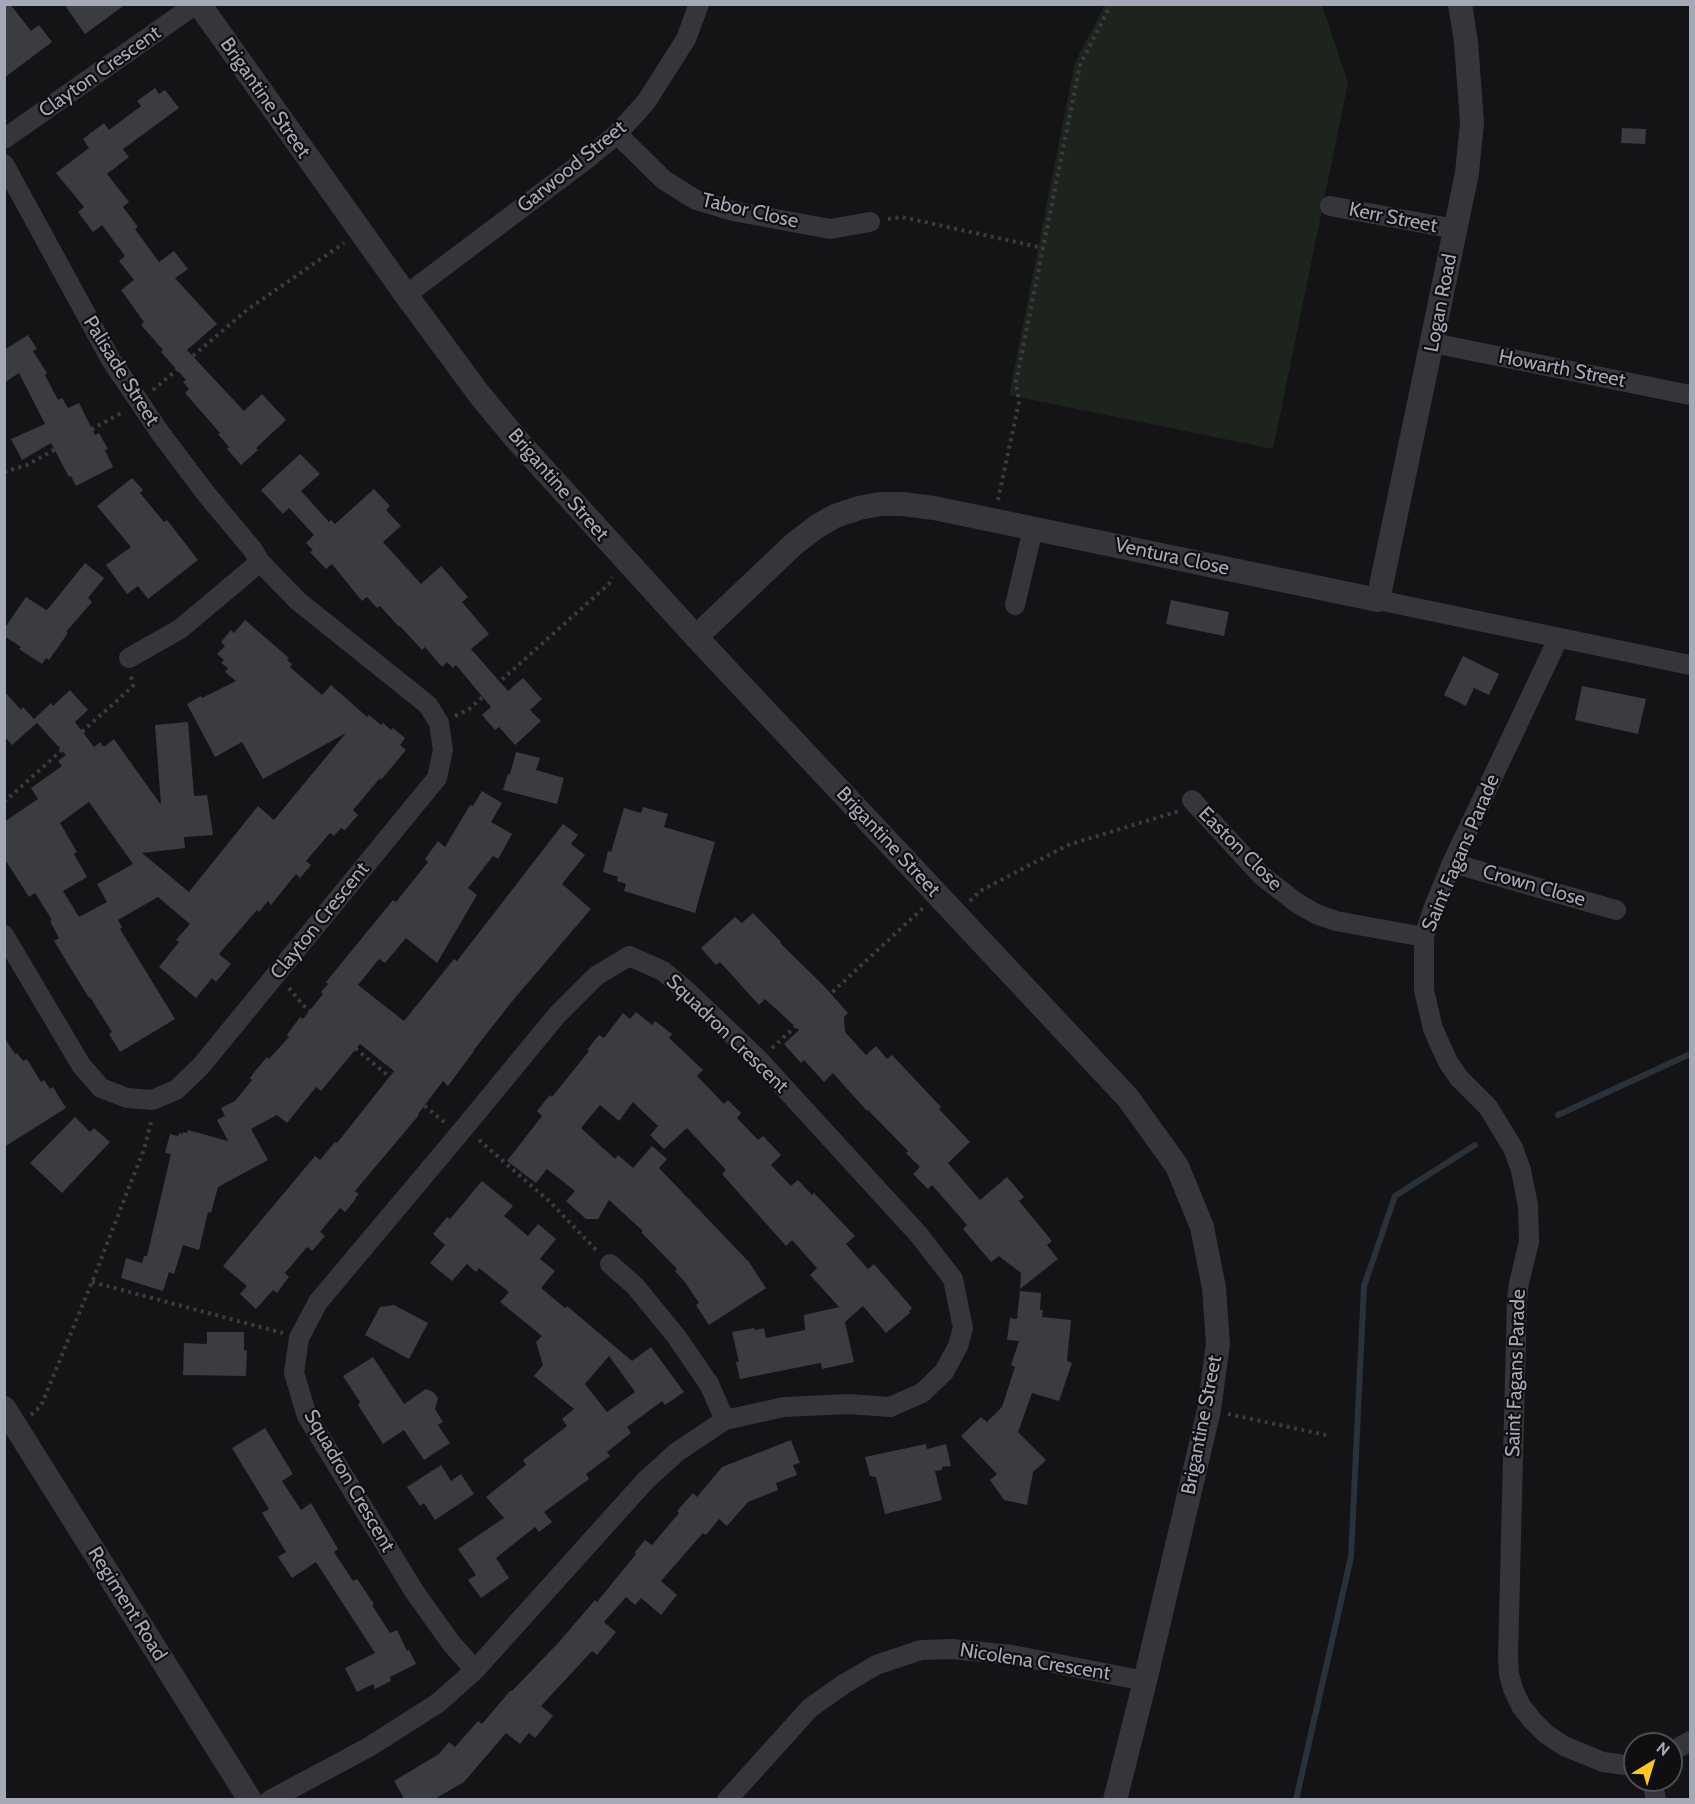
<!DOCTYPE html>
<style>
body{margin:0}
#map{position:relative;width:1695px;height:1804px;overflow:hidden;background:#141416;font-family:Cabin,sans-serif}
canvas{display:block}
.frame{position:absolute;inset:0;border:6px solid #a5a9b7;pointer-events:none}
.north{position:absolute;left:1623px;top:1732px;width:60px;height:60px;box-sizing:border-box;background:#0f0f11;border:2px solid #4b4d53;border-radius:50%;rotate:38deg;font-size:16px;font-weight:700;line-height:24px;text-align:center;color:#a5a9b7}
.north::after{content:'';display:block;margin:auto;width:21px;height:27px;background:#ffc723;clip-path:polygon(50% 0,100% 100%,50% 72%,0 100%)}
</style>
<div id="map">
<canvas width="1695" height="1804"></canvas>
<div class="frame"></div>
<div class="north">N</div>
</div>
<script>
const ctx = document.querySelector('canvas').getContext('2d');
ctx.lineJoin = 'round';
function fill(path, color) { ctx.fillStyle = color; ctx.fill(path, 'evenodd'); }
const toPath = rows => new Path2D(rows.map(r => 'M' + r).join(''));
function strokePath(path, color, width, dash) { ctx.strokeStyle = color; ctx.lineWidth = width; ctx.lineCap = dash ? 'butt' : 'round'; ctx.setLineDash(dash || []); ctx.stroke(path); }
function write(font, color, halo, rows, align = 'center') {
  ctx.font = font + ' Cabin,sans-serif'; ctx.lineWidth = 4.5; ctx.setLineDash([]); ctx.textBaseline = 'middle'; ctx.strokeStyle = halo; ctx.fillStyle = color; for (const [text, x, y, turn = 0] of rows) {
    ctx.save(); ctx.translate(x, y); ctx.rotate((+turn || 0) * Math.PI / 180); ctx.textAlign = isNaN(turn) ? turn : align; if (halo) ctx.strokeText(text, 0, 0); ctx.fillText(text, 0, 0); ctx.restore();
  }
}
fill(toPath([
 [1105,5,1322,5,1348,83,1273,449,1009,395,1075,62]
]), '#1c241d');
strokePath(toPath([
 [1558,1115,1690,1054],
 [1296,1800,1351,1557,1364,1286,1395,1196,1475,1145]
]), '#29313b', 6);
fill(toPath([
 [4,4,10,4,31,31,39,25,52,42,4,78],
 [64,4,126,4,85,34],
 [155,88,159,94,165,90,179,108,123,149,129,157,107,174,129,202,123,207,138,227,135,229,159,262,174,251,188,269,175,278,217,324,187,350,244,411,262,394,286,420,256,448,258,450,241,465,227,449,229,447,218,434,220,433,185,393,189,389,183,382,186,380,161,352,163,350,141,325,144,322,121,290,134,280,119,261,125,256,102,225,93,232,78,212,84,207,56,173,89,148,83,139,104,123,109,130,141,106,137,101],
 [1622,128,1646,129,1645,144,1621,143],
 [28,335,37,349,33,351,47,373,45,375,58,400,62,398,68,408,79,403,95,435,99,433,108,449,105,450,113,467,76,486,71,476,69,477,51,443,22,460,11,439,45,424,19,373,4,383,4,350],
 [300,454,320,474,301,491,329,522,331,520,335,524,374,489,390,506,386,510,401,526,383,542,421,584,441,566,468,597,462,602,489,634,471,649,508,691,523,678,542,699,530,710,541,721,515,745,499,727,495,730,482,715,491,707,456,665,453,668,447,662,442,667,425,647,422,650,400,626,399,627,380,606,377,608,367,597,362,601,332,564,326,569,310,552,313,550,306,543,314,535,289,508,283,514,261,490],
 [132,478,143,490,140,493,164,522,167,520,198,560,148,599,138,586,127,594,106,565,131,547,97,506],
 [85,563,104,578,88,598,92,602,66,632,68,633,49,660,46,658,42,664,19,649,21,647,4,636,4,629,26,597,46,610,48,609],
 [1171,600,1229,612,1224,636,1166,624],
 [245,620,289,658,287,660,292,664,290,667,322,695,331,685,367,717,369,715,381,725,383,723,391,730,393,728,405,738,400,745,406,750,381,780,380,778,353,810,358,815,345,830,341,828,334,836,330,833,306,861,311,865,300,878,296,874,271,905,268,901,259,912,257,910,219,954,231,964,216,982,212,978,196,998,159,967,179,942,176,940,190,924,158,897,118,920,122,927,120,929,175,1019,120,1052,109,1034,112,1032,90,997,89,998,54,941,59,938,50,921,52,920,35,893,29,897,4,858,4,822,38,799,31,788,62,766,58,761,66,755,37,723,12,745,4,736,4,691,21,710,23,707,34,719,51,703,53,706,70,690,88,710,75,722,94,747,100,742,104,747,114,739,161,805,155,725,188,722,194,796,207,795,213,835,184,837,185,848,142,853,189,892,258,806,274,820,346,733,263,779,242,742,215,757,187,704,201,696,202,698,236,681,225,672,228,668,221,663,224,660,217,654,225,646,221,642,231,630,234,633],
 [89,802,133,864,97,884,107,902,79,917,63,891,87,877,74,854,77,852,60,823],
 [1463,656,1499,674,1489,695,1474,688,1466,706,1444,695],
 [1582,686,1646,699,1638,734,1575,720],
 [516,752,540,758,536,770,564,778,557,804,503,790,508,774,510,774],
 [482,791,502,803,491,822,512,834,498,859,493,856,468,888,477,895,437,963,406,938,385,963,379,959,358,985,404,1021,454,959,457,961,563,824,578,835,571,844,585,855,562,884,591,909,514,999,473,1051,474,1051,448,1086,443,1081,418,1114,419,1115,355,1191,359,1194,355,1198,356,1199,345,1212,340,1208,320,1232,325,1236,312,1251,307,1247,285,1273,289,1277,277,1293,273,1290,256,1309,240,1294,247,1286,223,1266,315,1156,320,1160,335,1142,337,1143,394,1071,360,1044,321,1091,316,1087,287,1123,277,1115,251,1129,268,1160,218,1187,211,1213,208,1212,199,1250,183,1245,174,1274,169,1272,163,1291,121,1278,126,1258,142,1263,144,1256,147,1256,171,1154,165,1153,170,1134,178,1136,179,1133,183,1134,183,1132,187,1133,188,1130,228,1141,217,1120,225,1116,221,1108,235,1101,252,1080,250,1078,256,1070,267,1057,269,1059,289,1037,287,1035,300,1017,303,1019,323,994,321,992,328,984,326,982,375,922,393,900,396,902,428,862,425,859,438,841,445,847,470,805,473,806],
 [643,807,668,814,664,827,715,842,695,913,624,891,626,884,617,881,618,877,603,872,608,851,611,852,624,808,641,813],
 [753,913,781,942,780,943,823,985,848,1013,844,1017,845,1032,866,1055,876,1046,887,1059,892,1055,941,1107,939,1109,970,1142,948,1163,980,1200,1007,1177,1024,1197,1019,1201,1052,1241,1047,1245,1058,1259,1020,1289,1021,1273,999,1256,991,1262,963,1229,967,1225,932,1185,928,1189,913,1174,920,1167,906,1153,908,1151,868,1110,867,1111,833,1073,824,1082,804,1060,801,1063,784,1044,799,1030,765,999,759,1005,720,962,716,965,701,948,735,917,742,923],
 [636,1012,652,1025,655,1021,672,1034,669,1038,703,1070,697,1076,724,1104,728,1100,741,1113,737,1118,758,1140,763,1136,781,1155,771,1165,791,1186,798,1180,812,1195,814,1193,855,1236,846,1244,868,1269,874,1264,912,1308,909,1311,910,1313,886,1333,863,1306,845,1322,854,1362,822,1369,821,1363,810,1365,740,1379,736,1362,739,1362,732,1332,754,1328,755,1330,764,1328,766,1338,805,1330,804,1315,839,1307,810,1275,817,1268,792,1240,786,1246,722,1174,726,1170,687,1128,664,1149,650,1135,658,1126,633,1102,619,1121,600,1105,581,1128,615,1159,618,1155,633,1168,652,1146,667,1159,659,1168,749,1262,766,1288,709,1325,696,1305,699,1303,685,1282,675,1271,677,1269,641,1232,643,1231,609,1200,598,1219,586,1219,566,1201,575,1191,547,1169,536,1183,507,1161,542,1116,537,1111,550,1095,552,1097,589,1051,587,1050,599,1035,604,1038,623,1013,630,1019],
 [4,1037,15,1054,17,1053,23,1061,27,1059,41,1082,44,1080,50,1089,53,1087,66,1108,4,1147],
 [75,1117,90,1132,94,1128,110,1142,62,1193,30,1163],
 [482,1181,513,1206,504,1216,528,1236,538,1224,556,1239,540,1259,555,1271,541,1288,565,1308,567,1306,632,1361,651,1347,684,1392,665,1405,662,1401,627,1427,631,1433,607,1452,610,1456,586,1474,589,1479,544,1512,552,1522,539,1532,535,1527,496,1558,509,1578,481,1598,468,1580,476,1575,458,1549,504,1518,486,1497,526,1465,523,1460,567,1426,562,1419,574,1409,534,1376,543,1365,536,1342,542,1336,500,1302,509,1292,479,1268,476,1272,467,1264,452,1281,430,1263,445,1245,433,1234,447,1217,450,1219],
 [609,1356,635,1392,607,1412,585,1384],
 [1020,1291,1041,1293,1040,1310,1043,1310,1042,1317,1071,1320,1067,1361,1072,1363,1059,1401,1032,1393,1018,1432,1046,1460,1033,1472,1027,1505,1004,1500,990,1480,997,1474,961,1436,981,1417,987,1422,1002,1407,1015,1367,1011,1365,1019,1341,1007,1340,1010,1318,1017,1319],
 [394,1305,428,1323,409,1359,365,1335,380,1307],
 [207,1332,244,1332,244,1351,247,1350,246,1376,183,1375,184,1343,207,1344],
 [373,1357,404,1404,426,1389,433,1392,438,1398,435,1409,443,1422,438,1425,450,1443,424,1460,404,1430,383,1444,358,1405,360,1402,343,1376],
 [265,1428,293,1474,282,1481,301,1510,311,1503,338,1549,334,1552,353,1581,357,1579,374,1604,372,1605,390,1633,397,1630,407,1651,409,1650,416,1664,390,1677,391,1681,375,1689,373,1684,357,1692,345,1668,375,1653,316,1562,292,1578,278,1557,286,1552,262,1513,269,1509,232,1448],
 [791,1440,800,1463,793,1465,797,1475,776,1483,778,1490,748,1502,727,1526,719,1519,706,1535,703,1533,661,1581,677,1595,661,1615,641,1598,635,1605,626,1597,604,1622,616,1632,597,1655,592,1651,541,1706,553,1716,535,1738,529,1733,520,1744,506,1733,464,1782,433,1800,405,1800,394,1781,439,1754,449,1742,455,1747,478,1721,482,1724,510,1691,512,1691,559,1642,595,1600,597,1602,636,1554,635,1552,645,1540,652,1545,679,1513,677,1511,693,1493,697,1497,722,1467],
 [926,1444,927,1449,946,1444,951,1466,942,1467,942,1470,935,1471,942,1500,885,1514,876,1477,870,1476,865,1457],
 [441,1465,451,1481,461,1474,474,1494,435,1520,424,1503,420,1506,407,1487]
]), '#3b3c41');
strokePath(toPath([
 [888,219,902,217,1043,248],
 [153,390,248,309,344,243],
 [4,472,27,465,123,412],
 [998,500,1019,402,1016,382,1080,65,1111,4],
 [455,716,469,709,609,584,612,577],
 [4,802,133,686,131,676],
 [970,901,980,891,1068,845,1179,811],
 [289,988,303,1005,444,1122],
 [772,1048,923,908],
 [479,1140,550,1202,598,1252],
 [92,1282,283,1333],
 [1228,1414,1326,1435],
 [31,1415,41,1406,92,1282,144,1149,152,1118]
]), '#3b3c42', 4, [3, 4.5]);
strokePath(toPath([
 [617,134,664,180,696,200,733,211,830,229,870,222],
 [4,139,196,4],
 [4,164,111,360,161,434,207,495,253,550,260,562,298,601,428,705,439,723,443,750,437,778,201,1066,176,1090,152,1100,127,1098,101,1088,81,1065,4,935],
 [1330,206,1455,229],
 [406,295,588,158,617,134,646,102,686,39,699,4],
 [1433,343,1690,395],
 [1378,600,1690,665],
 [1015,605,1033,529],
 [1558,639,1452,863,1433,909,1424,937,1424,990,1433,1029,1448,1062,1459,1078,1488,1107,1513,1148,1521,1170,1528,1206,1529,1242,1519,1283,1517,1299,1508,1657,1509,1674,1513,1689,1521,1706,1532,1720,1546,1734,1564,1746,1603,1762,1625,1765,1635,1764],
 [129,658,180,629,260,562],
 [1192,800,1261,875,1297,903,1316,914,1336,921,1424,937],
 [1452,863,1616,910],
 [610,1264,635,1286,676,1336,709,1384,725,1420],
 [1671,1752,1690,1741],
 [1652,1780,1656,1800],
 [270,1800,369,1747,438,1703,475,1670,646,1480,677,1452,725,1420,784,1407,849,1404,890,1407,922,1393,944,1372,958,1346,963,1328,953,1279,919,1235,759,1060,689,993,663,971,629,956,596,976,557,1015,459,1134,318,1302,299,1338,294,1373,307,1416,414,1591,451,1643,475,1670],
 [727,1800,810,1708,844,1684,876,1665,921,1650,952,1649,1012,1655,1145,1681]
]), '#35353b', 20);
strokePath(toPath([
 [199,4,406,295,479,394,517,440,696,637,1128,1098,1177,1166,1202,1227,1214,1288,1218,1344,1209,1410,1145,1681,1115,1800],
 [696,637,794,544,816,527,835,516,859,508,880,504,903,504,934,508,1378,600,1467,173,1472,123,1466,42,1460,4],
 [4,1408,250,1800]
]), '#35353b', 24);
write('20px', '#a5a9b7', '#0f0f11', [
 ["Clayton Crescent",100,72,-35],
 ["Brigantine Street",265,98,55],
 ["Garwood Street",572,167,-39],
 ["Tabor Close",750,211,13],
 ["Kerr Street",1393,218,11],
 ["Logan Road",1441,303,-79],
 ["Howarth Street",1562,369,11],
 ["Palisade Street",121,371,58],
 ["Brigantine Street",558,485,49],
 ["Ventura Close",1172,557,12],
 ["Brigantine Street",888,842,47],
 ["Easton Close",1240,849,45],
 ["Saint Fagans Parade",1461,853,-67],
 ["Crown Close",1534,886,16],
 ["Clayton Crescent",320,921,-51],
 ["Squadron Crescent",727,1034,44],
 ["Saint Fagans Parade",1516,1373,-88],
 ["Brigantine Street",1202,1425,-79],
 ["Squadron Crescent",349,1481,60],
 ["Regiment Road",127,1604,58],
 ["Nicolena Crescent",1035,1662,9]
]);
</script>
